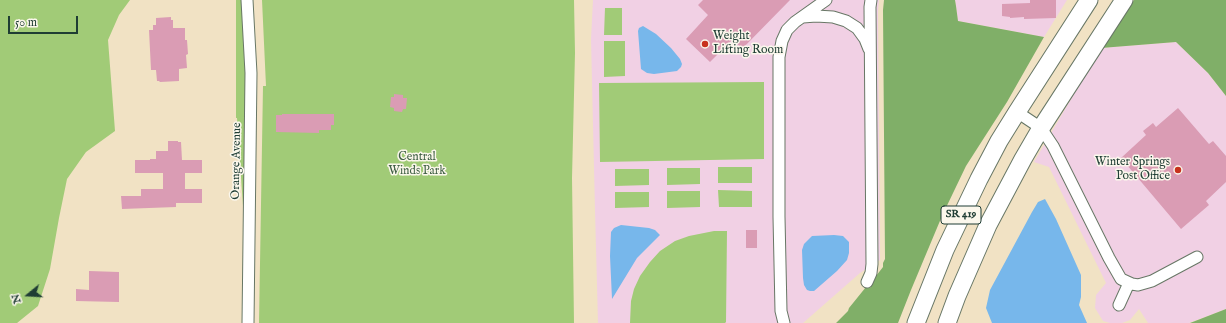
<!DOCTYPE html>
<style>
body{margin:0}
#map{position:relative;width:1226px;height:323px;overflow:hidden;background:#f1e2c4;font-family:"IM FELL English",serif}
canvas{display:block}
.north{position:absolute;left:8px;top:275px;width:40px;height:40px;-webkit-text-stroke:3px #fbf7ec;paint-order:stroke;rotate:252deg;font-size:11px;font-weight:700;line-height:16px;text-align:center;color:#1f3d34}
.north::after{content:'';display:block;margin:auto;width:14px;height:18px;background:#1f3d34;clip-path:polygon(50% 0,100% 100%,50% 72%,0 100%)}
.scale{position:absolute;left:8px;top:16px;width:70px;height:18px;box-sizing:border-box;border:2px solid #1f3d34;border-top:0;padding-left:5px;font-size:12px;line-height:14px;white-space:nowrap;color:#1f3d34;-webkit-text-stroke:3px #fbf7ec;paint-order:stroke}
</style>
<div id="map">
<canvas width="1226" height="323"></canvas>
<div class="north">N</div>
<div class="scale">50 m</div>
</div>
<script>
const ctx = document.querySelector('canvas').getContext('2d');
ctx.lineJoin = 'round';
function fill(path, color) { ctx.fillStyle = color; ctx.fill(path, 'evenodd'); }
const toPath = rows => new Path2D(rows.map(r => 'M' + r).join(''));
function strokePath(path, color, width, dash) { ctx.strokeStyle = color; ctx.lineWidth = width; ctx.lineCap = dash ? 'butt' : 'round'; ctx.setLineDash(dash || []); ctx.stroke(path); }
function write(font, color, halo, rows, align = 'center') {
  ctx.font = font + ' "IM FELL English",serif'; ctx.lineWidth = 3; ctx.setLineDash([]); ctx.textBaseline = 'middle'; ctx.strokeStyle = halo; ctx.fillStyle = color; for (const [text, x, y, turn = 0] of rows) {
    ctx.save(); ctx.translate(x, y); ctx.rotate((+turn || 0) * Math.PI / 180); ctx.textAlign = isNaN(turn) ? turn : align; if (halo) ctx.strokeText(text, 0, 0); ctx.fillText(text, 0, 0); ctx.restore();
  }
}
fill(toPath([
 [593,0,879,0,878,11,880,260,860,273,803,323,598,323,595,210,591,39],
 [955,0,1067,0,1044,37,958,21,956,6],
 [1176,42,1208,73,1226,96,1226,309,1189,323,1148,323,1139,309,1130,320,1122,323,1110,323,1103,321,1095,308,1096,295,1106,283,1049,167,1034,162,1101,48]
]), '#f1d0e4');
fill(toPath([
 [0,0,130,0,119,15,108,40,115,131,86,152,67,179,59,218,50,269,38,306,17,323,0,323],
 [236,0,242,0,246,73,243,323,244,221,237,118,236,118],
 [262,0,574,0,575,53,572,178,574,323,259,323,263,86,266,86],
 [605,8,622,8,622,35,604,35],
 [604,41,625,41,625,76,604,77],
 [764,82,764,159,600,162,599,83],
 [718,167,752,167,752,183,718,183],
 [667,168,700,168,700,184,667,185],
 [615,169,649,169,649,185,615,186],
 [718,190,752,191,752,207,719,207],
 [667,191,700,191,700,207,667,208],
 [615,192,649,192,649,207,615,208],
 [714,231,727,231,726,322,725,323,630,323,631,301,634,289,640,276,650,262,660,251,675,241,689,236]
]), '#a1cb77');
fill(toPath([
 [884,0,955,0,956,6,958,21,1044,37,1007,102,966,166,942,216,911,290,898,323,836,323,848,311,849,308,866,287,870,288,876,276,883,267,883,263,885,259,883,10],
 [1134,0,1226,0,1226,96,1208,73,1176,42,1101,48],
 [1226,309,1226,323,1189,323,1190,323]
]), '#80af68');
fill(toPath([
 [643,26,656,34,671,48,680,59,682,64,681,67,677,71,654,74,647,73,641,69,638,31,639,28],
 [1045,199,1056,219,1081,275,1081,297,1079,305,1087,323,992,323,986,308,990,290,1032,212,1038,202],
 [621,225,649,228,655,230,660,235,637,258,612,299,610,256,611,232,614,228],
 [834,235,843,236,849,242,849,253,847,260,837,271,814,291,810,291,807,290,804,285,803,278,802,250,804,244,812,236]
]), '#77b7eb');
fill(toPath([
 [703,0,790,0,742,49,733,39,710,62,686,39,708,15,698,5],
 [1030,0,1056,0,1056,18,1024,19,1024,17,1010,18,1010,17,1002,16,1002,4,1030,3],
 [171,17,171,20,173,20,173,28,185,28,185,40,187,40,188,54,186,55,187,68,179,69,179,81,160,82,159,81,157,81,156,70,151,70,149,30,153,30,153,25,156,25,156,18],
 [394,94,403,95,403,98,407,98,406,109,403,109,402,112,394,111,394,108,390,107,391,97,394,97],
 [1178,108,1209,144,1213,141,1226,156,1226,182,1206,201,1209,205,1181,229,1121,158,1146,135,1143,131,1153,123,1156,127],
 [282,114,334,114,334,125,331,125,331,130,319,130,319,133,276,132,276,115,282,115],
 [168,141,178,141,178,142,181,142,182,160,202,160,202,173,185,173,185,189,202,189,202,203,176,203,176,207,122,209,121,196,141,196,141,189,163,189,163,173,135,173,135,160,150,160,150,159,156,159,156,151,168,151],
 [746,230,757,230,757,248,746,248],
 [89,271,119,272,119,302,76,301,76,289,89,290]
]), '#da9cb4');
const minor = toPath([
 [247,0,251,73,248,323],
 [803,17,816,16,833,17,846,21,857,28,865,39,869,49],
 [1017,112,1041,128,1053,146,1109,258,1121,279,1132,284,1138,285,1152,281,1197,257],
 [867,282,871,273,872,264,870,7,871,0],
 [1119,305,1129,283],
 [784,323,781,311,779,217,779,57,782,41,787,30,795,22,826,0]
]);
const primary = toPath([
 [916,323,945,250,979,179,999,141,1017,112,1089,0],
 [947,323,957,296,988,225,1023,159,1041,128,1124,0]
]);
strokePath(minor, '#687766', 13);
strokePath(primary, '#687766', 19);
strokePath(minor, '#fff', 11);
strokePath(primary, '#fff', 17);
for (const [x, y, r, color] of [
 [705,44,4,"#c8321e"],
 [1178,170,4,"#c8321e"]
]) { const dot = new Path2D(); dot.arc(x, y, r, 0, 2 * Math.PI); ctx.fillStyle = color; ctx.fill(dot); strokePath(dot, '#fbf7ec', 1.5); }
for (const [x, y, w] of [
 [961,215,40]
]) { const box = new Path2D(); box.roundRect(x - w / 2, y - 9, w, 18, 3); ctx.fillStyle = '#fbf7ec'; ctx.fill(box); strokePath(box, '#1f3d34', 1); }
write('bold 11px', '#1f3d34', null, [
 ["SR 419",961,215]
]);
write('12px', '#1f3d34', '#fbf7ec', [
 ["Weight",713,37],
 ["Lifting Room",713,51],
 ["Winter Springs",1170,163,"right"],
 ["Post Office",1170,177,"right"]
], 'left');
write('12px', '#406045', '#fbf7ec', [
 ["Central",417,158],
 ["Winds Park",417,172]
]);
write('12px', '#1f3d34', '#fbf7ec', [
 ["Orange Avenue",237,161,-89]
]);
</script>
